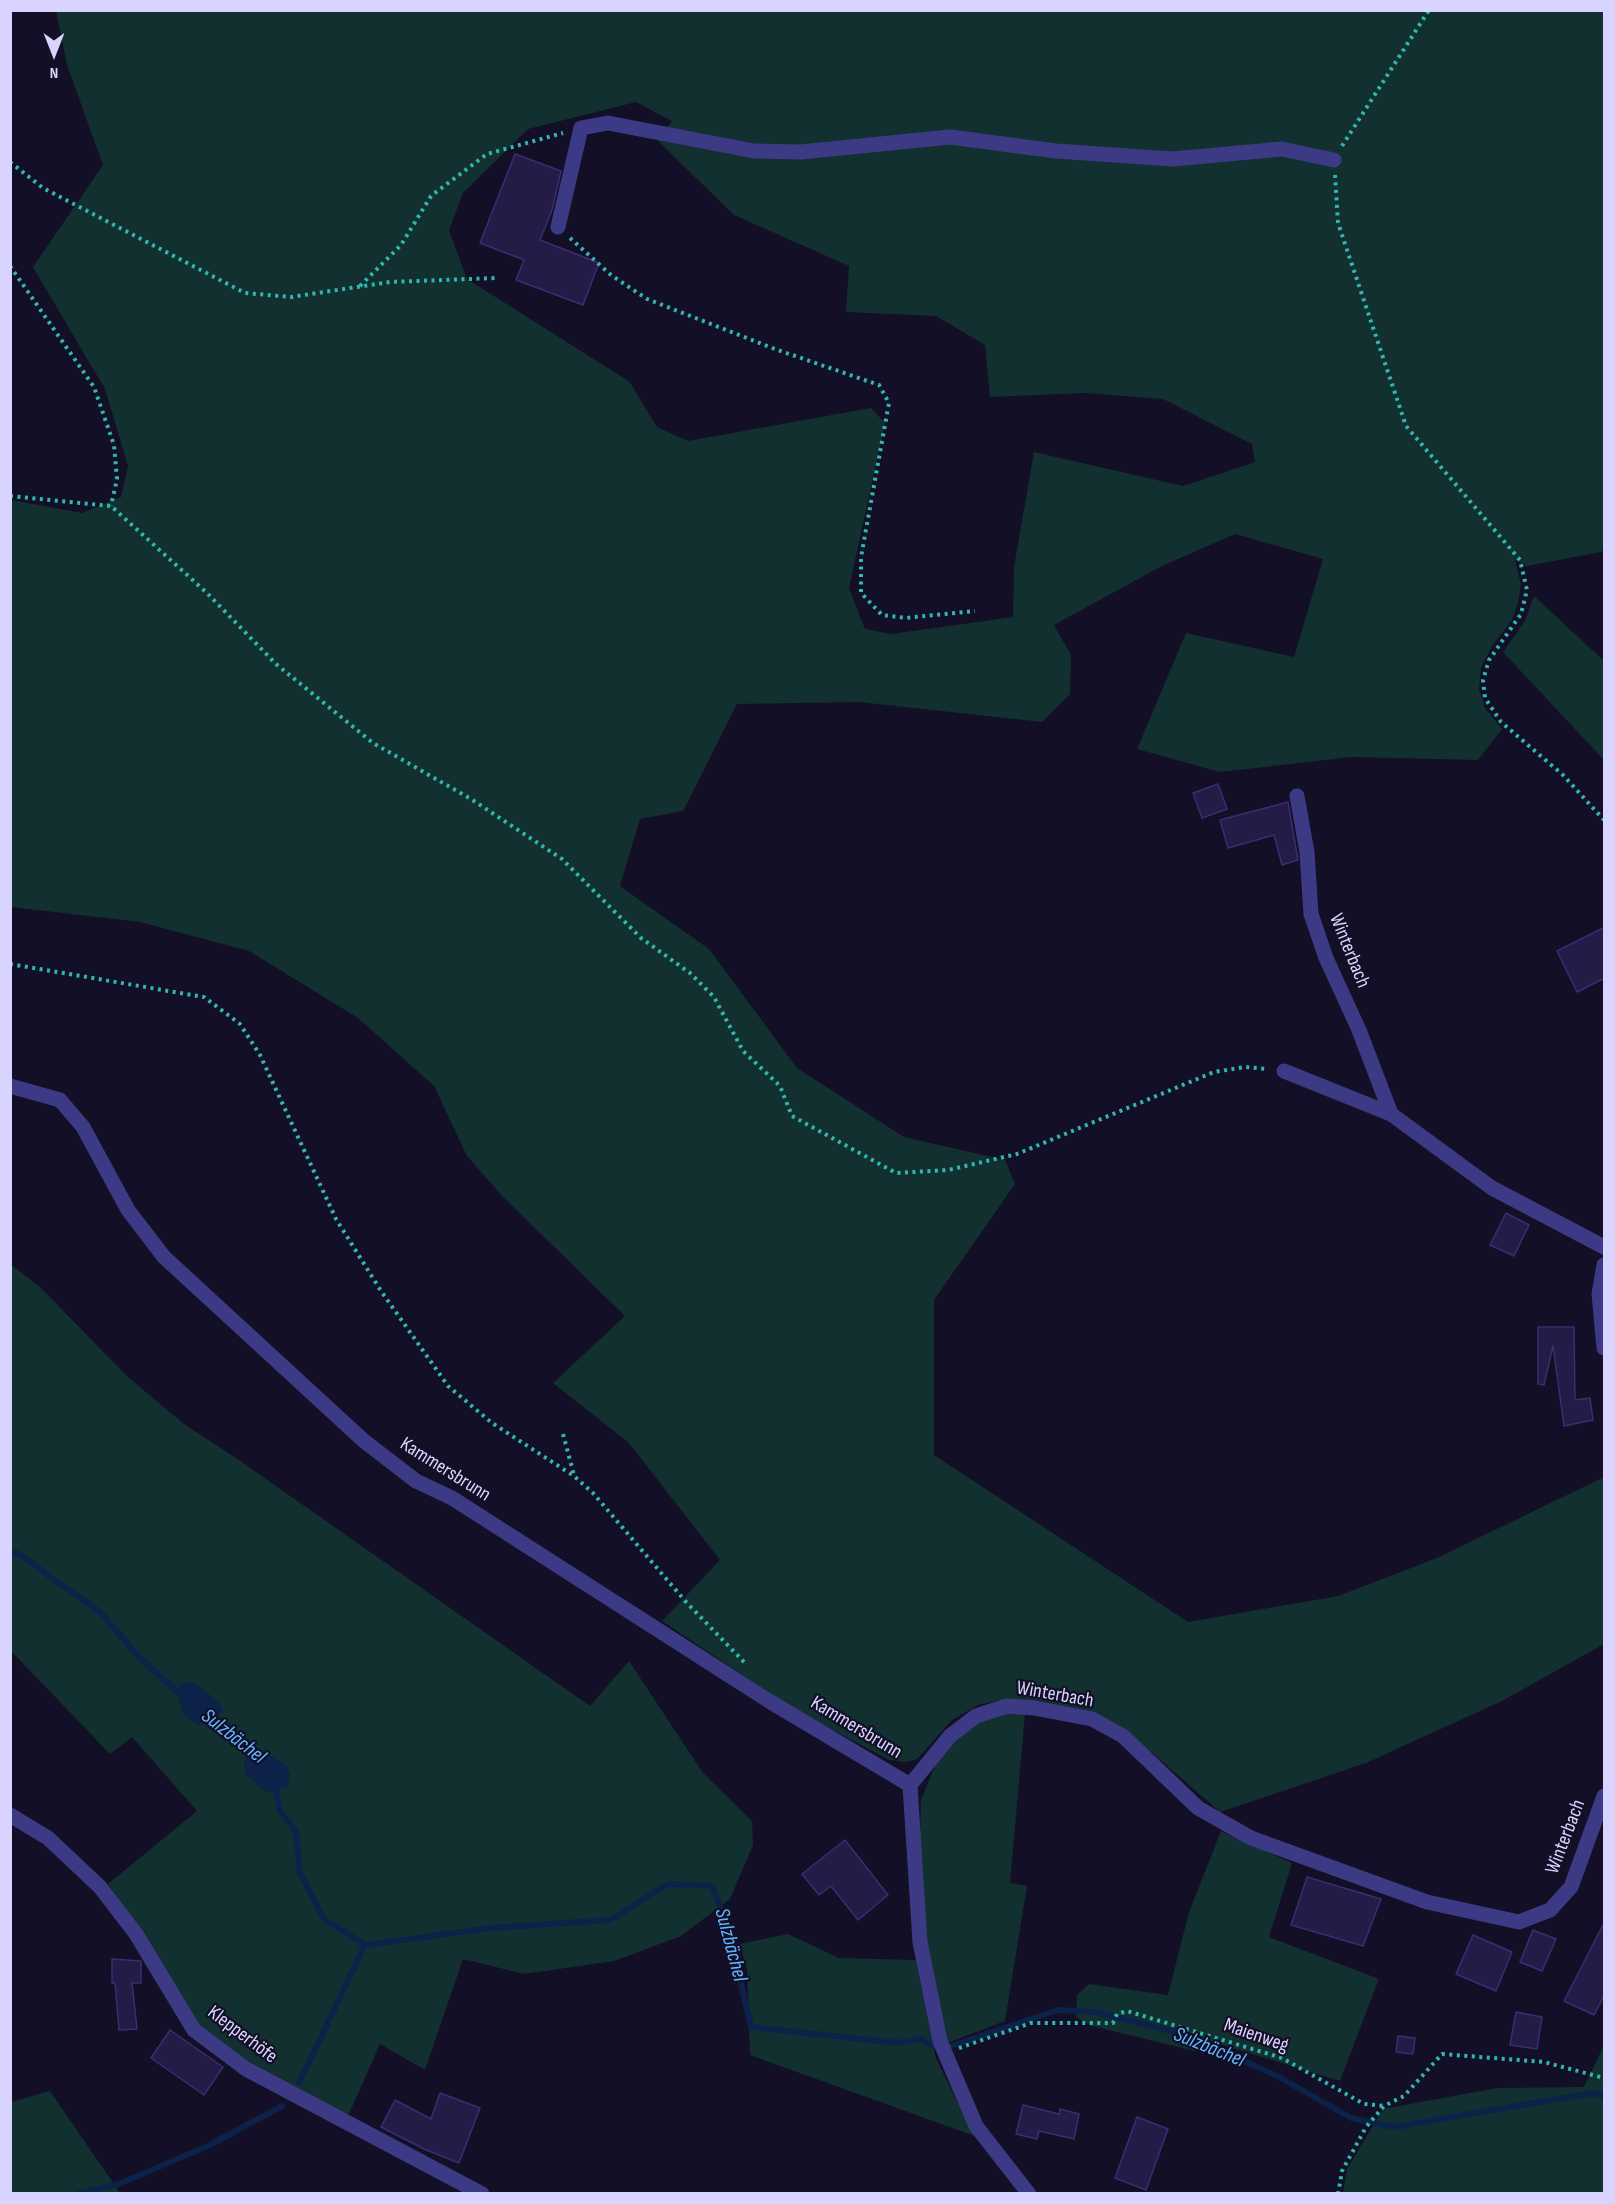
<!DOCTYPE html>
<meta charset="utf-8">
<style>
body{margin:0}
#map{position:relative;width:1615px;height:2204px;overflow:hidden;background:#130f26;font-family:"Sofia Sans Condensed",sans-serif}
canvas{display:block}
.frame{position:absolute;inset:0;border:12px solid #d9d4ff;pointer-events:none}
.north{position:absolute;left:24px;top:24px;width:60px;height:60px;-webkit-text-stroke:4px #130f26;paint-order:stroke;rotate:180deg;font-size:16px;font-weight:700;line-height:24px;text-align:center;color:#d9d4ff}
.north::after{content:'';display:block;margin:auto;width:21px;height:27px;background:#d9d4ff;clip-path:polygon(50% 0,100% 100%,50% 72%,0 100%)}
</style>
<div id="map">
<canvas width="1615" height="2204"></canvas>
<div class="frame"></div>
<div class="north">N</div>
</div>
<script>
const ctx = document.querySelector('canvas').getContext('2d');
ctx.lineJoin = 'round';
function fill(path, color) { ctx.fillStyle = color; ctx.fill(path, 'evenodd'); }
const toPath = rows => new Path2D(rows.map(r => 'M' + r).join(''));
function strokePath(path, color, width, dash) { ctx.strokeStyle = color; ctx.lineWidth = width; ctx.lineCap = dash ? 'butt' : 'round'; ctx.setLineDash(dash || []); ctx.stroke(path); }
function write(font, color, halo, rows, align = 'center') {
  ctx.font = font + ' "Sofia Sans Condensed",sans-serif'; ctx.lineWidth = 4.5; ctx.setLineDash([]); ctx.textBaseline = 'middle'; ctx.strokeStyle = halo; ctx.fillStyle = color; for (const [text, x, y, turn = 0] of rows) {
    ctx.save(); ctx.translate(x, y); ctx.rotate((+turn || 0) * Math.PI / 180); ctx.textAlign = isNaN(turn) ? turn : align; if (halo) ctx.strokeText(text, 0, 0); ctx.fillText(text, 0, 0); ctx.restore();
  }
}
fill(toPath([
 [56,11,1604,11,1604,549,1601,552,1527,566,1515,560,1521,584,1518,603,1512,620,1492,646,1481,668,1479,689,1485,708,1502,729,1478,760,1352,757,1220,772,1137,749,1186,633,1294,657,1323,559,1235,534,1160,567,1054,625,1071,655,1070,694,1042,722,859,702,737,704,683,811,640,819,620,886,709,949,797,1068,904,1137,1005,1160,1015,1184,934,1300,934,1455,1188,1622,1338,1596,1437,1558,1604,1477,1604,1644,1502,1701,1366,1763,1220,1812,1126,1730,1002,1700,978,1705,952,1720,917,1759,907,1762,889,1760,792,1708,662,1621,720,1560,629,1443,553,1383,625,1316,503,1197,467,1156,434,1086,358,1018,249,951,140,922,11,907,11,500,82,513,121,497,128,466,105,389,33,267,103,165,67,65],
 [636,102,672,121,658,141,734,215,849,266,846,312,936,316,985,345,990,397,1084,393,1163,399,1252,444,1255,462,1183,486,1034,452,1014,567,1013,617,891,634,865,629,849,588,885,423,871,408,688,441,657,427,630,382,467,279,449,230,463,193,528,129],
 [1534,596,1604,661,1604,760,1503,652,1525,621],
 [10,1264,40,1287,128,1377,184,1424,236,1458,590,1706,629,1661,703,1773,752,1821,753,1845,730,1899,681,1936,614,1961,524,1974,463,1959,425,2070,380,2044,348,2116,263,2073,195,2022,154,1953,108,1884,197,1811,132,1737,110,1754,11,1651],
 [1003,1713,1025,1714,1010,1883,1027,1886,1005,2021,947,2043,925,1940,919,1867,921,1800,935,1766,953,1741,977,1723],
 [1221,1831,1292,1863,1269,1937,1379,1979,1340,2081,1213,2042,1195,2051,1092,2026,1076,2017,1077,1995,1089,1984,1168,1995,1189,1912],
 [788,1934,839,1958,916,1960,936,2058,962,2112,980,2138,750,2055,747,1969,740,1944],
 [1604,2045,1604,2193,1343,2193,1347,2169,1383,2109,1497,2088,1584,2087],
 [50,2091,120,2193,11,2193,11,2102]
]), '#12302f');
fill(toPath([
 [181,1683,195,1683,220,1703,223,1711,204,1726,195,1724,183,1713,177,1691],
 [250,1754,272,1756,286,1765,290,1774,287,1788,265,1792,245,1774,244,1761]
]), '#0c2248');
strokePath(toPath([
 [10,1552,19,1554,101,1613,139,1657,183,1697],
 [208,1716,257,1758],
 [275,1785,280,1811,296,1832,300,1873,324,1919,365,1945,491,1928,610,1920,668,1884,712,1886,727,1923,751,2027,898,2043,921,2039,928,2044,948,2047,1058,2010,1096,2012,1190,2036,1279,2077,1351,2118,1395,2127,1592,2093,1604,2096],
 [299,2083,365,1945],
 [77,2194,119,2184,210,2145,282,2106]
]), '#0c2248', 6);
const building = toPath([
 [515,154,561,171,552,210,540,240,599,263,583,305,516,280,524,260,480,243,515,154],
 [1218,784,1227,809,1202,818,1193,793,1218,784],
 [1288,802,1298,860,1282,865,1274,835,1228,848,1220,820,1288,802],
 [1605,927,1605,978,1577,992,1557,951,1605,927],
 [1506,1213,1529,1225,1514,1256,1490,1245,1506,1213],
 [1538,1327,1574,1327,1575,1400,1590,1398,1593,1420,1564,1426,1553,1346,1544,1385,1538,1384,1538,1327],
 [845,1840,888,1895,858,1920,831,1886,819,1895,802,1874,845,1840],
 [1307,1877,1381,1899,1363,1946,1291,1925,1307,1877],
 [1605,1921,1605,1994,1594,2015,1564,2001,1605,1921],
 [1533,1930,1556,1939,1542,1971,1520,1962,1533,1930],
 [1473,1935,1512,1952,1496,1991,1456,1974,1473,1935],
 [112,1959,141,1961,141,1983,132,1983,137,2029,119,2030,115,1983,112,1983,112,1959],
 [1516,2012,1542,2017,1537,2049,1510,2045,1516,2012],
 [170,2030,223,2067,204,2095,151,2058,170,2030],
 [1398,2036,1415,2038,1413,2054,1396,2052,1398,2036],
 [440,2093,480,2108,459,2163,424,2149,381,2127,395,2100,431,2119,440,2093],
 [1023,2105,1059,2114,1060,2109,1079,2114,1074,2139,1039,2131,1037,2139,1016,2134,1023,2105],
 [1137,2117,1168,2129,1146,2190,1115,2178,1137,2117]
]);
fill(building, '#241b47');
strokePath(building, '#3b2d73', 1.5);
strokePath(toPath([
 [1342,146,1429,10],
 [10,162,43,188,245,293,291,297,390,282,496,278],
 [1335,175,1338,223,1406,426,1520,560,1527,590,1521,614,1489,660,1483,680,1485,698,1501,722,1563,775,1604,820],
 [570,238,611,275,647,299,775,349,879,385,889,403,861,557,861,593,882,615,906,618,975,611],
 [10,266,94,387,114,445,117,479,111,506],
 [360,286,401,245,431,196,487,154,563,133],
 [10,496,111,506,207,593,276,664,373,743,471,799,562,859,641,938,690,973,714,997,743,1051,780,1086,792,1116,896,1173,948,1170,1017,1154,1214,1072,1245,1067,1268,1069],
 [10,964,204,997,240,1024,260,1055,336,1219,381,1291,448,1386,492,1423,574,1476,593,1493,686,1602,744,1662],
 [563,1434,574,1475],
 [959,2048,1031,2023,1113,2023,1117,2014,1127,2011,1282,2058,1364,2104,1384,2106],
 [1338,2194,1342,2171,1366,2127,1384,2106,1404,2096,1442,2054,1544,2062,1604,2078]
]), '#2fb8b0', 4, [3, 4.5]);
strokePath(toPath([
 [558,227,581,128,608,123,754,151,801,152,950,137,1056,151,1173,159,1282,149,1334,160],
 [1297,796,1307,852,1311,914,1326,958,1359,1030,1391,1114],
 [1284,1071,1391,1114,1492,1188,1604,1247],
 [10,1086,60,1100,83,1127,128,1210,164,1257,364,1441,416,1481,452,1498,769,1701,910,1785],
 [1604,1265,1599,1294,1604,1348],
 [10,1815,48,1838,100,1887,136,1934,194,2030,246,2069,482,2194],
 [1029,2194,976,2126,940,2041,920,1942,910,1785,950,1736,976,1716,1007,1706,1034,1708,1092,1719,1123,1736,1198,1808,1251,1838,1427,1902,1519,1922,1550,1910,1571,1887,1604,1796]
]), '#3d3a85', 15);
write('20px', '#d9d4ff', '#130f26', [
 ["Winterbach",1349,951,68],
 ["Kammersbrunn",445,1470,32],
 ["Winterbach",1055,1695,10],
 ["Kammersbrunn",856,1728,31],
 ["Winterbach",1566,1837,-69],
 ["Klepperhöfe",242,2035,37],
 ["Maienweg",1256,2036,19]
]);
write('italic 21px', '#62b6ff', '#130f26', [
 ["Sulzbächel",233,1737,38],
 ["Sulzbächel",730,1945,75],
 ["Sulzbächel",1209,2048,22]
]);
</script>
